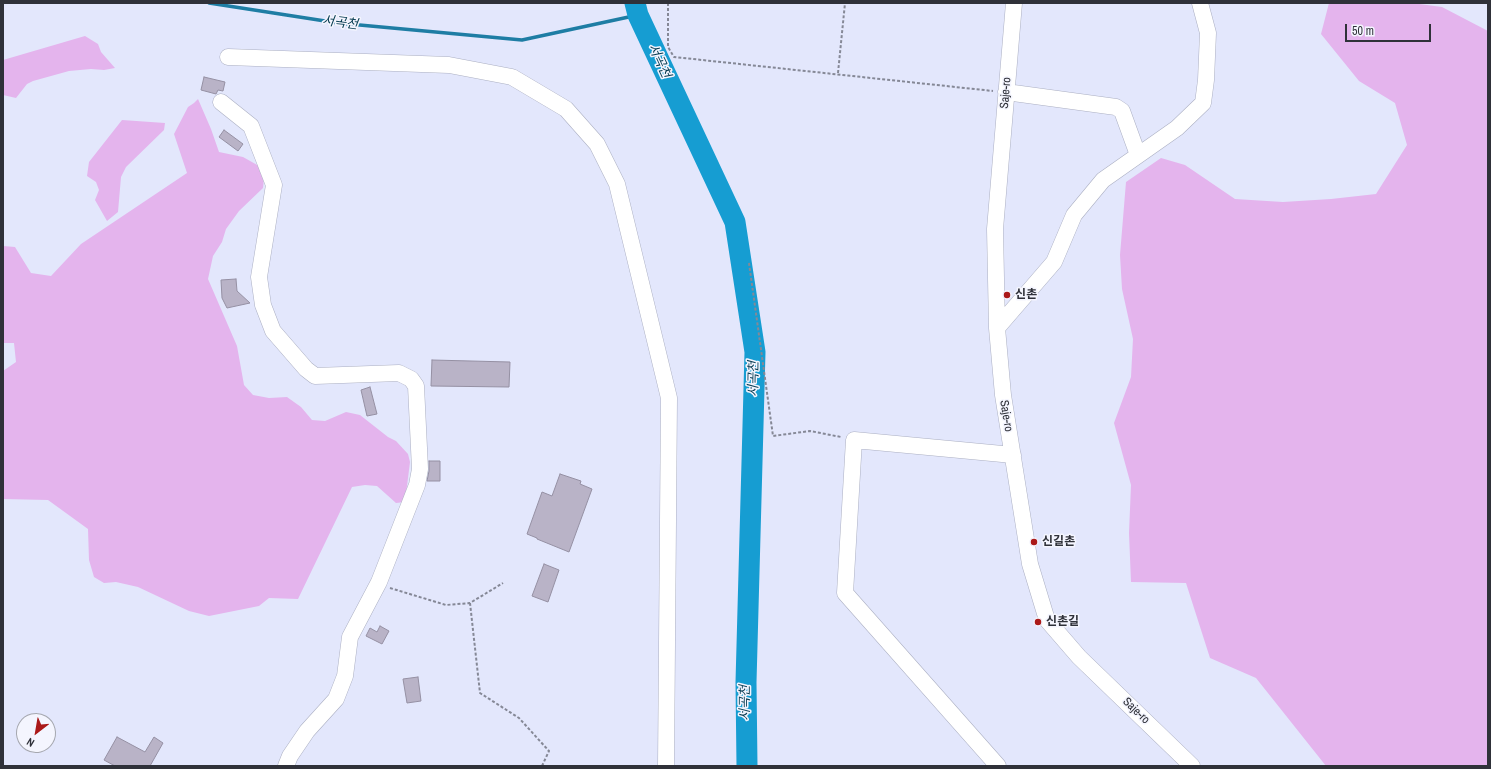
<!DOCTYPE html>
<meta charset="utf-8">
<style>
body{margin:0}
#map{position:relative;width:1491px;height:769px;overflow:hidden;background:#e3e7fc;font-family:"Archivo Narrow",sans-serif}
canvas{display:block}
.frame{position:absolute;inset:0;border:4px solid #2f3139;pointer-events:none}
.north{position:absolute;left:16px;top:713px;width:40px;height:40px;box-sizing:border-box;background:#f4f5fe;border:1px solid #a5a7af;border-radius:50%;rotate:211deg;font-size:11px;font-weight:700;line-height:16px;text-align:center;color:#2f3139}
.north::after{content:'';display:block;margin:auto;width:14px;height:18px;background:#ab1919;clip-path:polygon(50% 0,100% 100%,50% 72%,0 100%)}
.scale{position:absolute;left:1345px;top:24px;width:86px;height:18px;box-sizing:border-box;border:2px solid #2f3139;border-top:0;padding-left:5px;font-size:12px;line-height:14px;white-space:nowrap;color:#2f3139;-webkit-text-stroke:3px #f4f5fe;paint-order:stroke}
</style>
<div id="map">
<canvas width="1491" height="769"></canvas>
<div class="frame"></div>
<div class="north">N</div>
<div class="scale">50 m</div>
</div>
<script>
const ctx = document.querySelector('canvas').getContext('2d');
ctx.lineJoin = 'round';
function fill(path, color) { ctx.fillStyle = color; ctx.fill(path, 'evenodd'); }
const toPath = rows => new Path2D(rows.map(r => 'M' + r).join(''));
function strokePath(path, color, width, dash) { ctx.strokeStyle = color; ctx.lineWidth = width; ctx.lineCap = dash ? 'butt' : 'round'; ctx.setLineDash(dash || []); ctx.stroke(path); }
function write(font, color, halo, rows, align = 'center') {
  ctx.font = font + ' "Archivo Narrow","Noto Sans KR",sans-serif'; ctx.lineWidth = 3; ctx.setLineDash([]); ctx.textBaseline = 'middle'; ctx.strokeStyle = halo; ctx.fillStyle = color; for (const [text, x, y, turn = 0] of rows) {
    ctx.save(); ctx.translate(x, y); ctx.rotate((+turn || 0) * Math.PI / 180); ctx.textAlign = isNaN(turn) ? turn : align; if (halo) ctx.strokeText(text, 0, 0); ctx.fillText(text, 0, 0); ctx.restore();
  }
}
fill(toPath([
 [1329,3,1412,3,1442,7,1488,31,1488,766,1326,766,1256,678,1210,658,1186,583,1131,582,1129,533,1131,485,1114,423,1131,377,1133,339,1122,289,1120,255,1126,182,1161,158,1185,165,1235,199,1283,202,1331,199,1376,194,1407,145,1395,103,1359,81,1321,34],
 [85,36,98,44,101,52,115,68,104,70,91,69,69,71,33,81,27,84,16,98,3,95,3,60],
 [198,99,211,129,219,152,243,157,259,166,264,178,263,188,239,211,226,229,222,242,213,256,208,279,237,346,244,385,253,395,269,398,287,397,301,407,312,420,325,421,346,412,360,415,388,437,396,441,408,454,410,462,405,502,396,503,377,486,365,485,352,487,298,599,269,598,259,606,209,616,189,611,138,587,116,582,104,583,94,577,89,560,88,529,48,500,3,499,3,371,16,362,14,343,3,343,3,246,15,247,31,273,51,276,81,244,187,173,174,134,188,107,194,103],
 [122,120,165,123,164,130,126,167,121,177,118,212,107,221,95,200,99,190,96,182,87,176,89,162]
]), '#e4b4ed');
strokePath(toPath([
 [209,3,338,23,522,40,638,15]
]), '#1e7da4', 3.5);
strokePath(toPath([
 [635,3,638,15,735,222,755,352,746,682,747,766]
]), '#169dd2', 21);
const building = toPath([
 [204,77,225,82,223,91,218,90,216,94,201,90,204,77],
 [224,130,243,144,238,151,219,137,224,130],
 [236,279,237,291,250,303,227,308,222,298,221,280,236,279],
 [432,360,510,362,509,387,431,386,432,360],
 [370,387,377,414,367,416,361,390,370,387],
 [429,461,440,461,440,481,427,481,429,471,429,461],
 [560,474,581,481,580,484,592,489,569,552,537,539,537,538,527,534,542,492,552,496,560,474],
 [544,564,559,570,548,602,532,596,544,564],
 [380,626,389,631,382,644,366,636,370,628,377,632,380,626],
 [418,677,421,701,407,703,403,679,418,677],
 [117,737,145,752,154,737,163,743,150,766,115,766,104,760,117,737]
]);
fill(building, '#b9b3c7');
strokePath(building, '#9590a3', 1);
const minor = toPath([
 [1014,3,995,229,997,328,1003,395,1030,564,1047,620,1079,657,1192,766],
 [228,57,449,65,512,77,566,109,597,144,617,184,669,398,666,766],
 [1006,92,1116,107,1122,111,1138,155],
 [221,102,251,126,274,185,259,277,263,305,273,331,306,369,315,376,399,373,411,379,416,386,420,469,417,485,379,582,350,637,345,676,336,699,307,731,290,756,286,766],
 [997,328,1054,262,1074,215,1103,180,1177,128,1203,103,1206,80,1208,33,1200,3],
 [998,766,845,593,854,440,1013,455]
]);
strokePath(minor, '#abafc2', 17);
strokePath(toPath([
 [668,3,668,47,674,57,993,91],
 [838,73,845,3],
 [749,263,773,436,810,431,841,437],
 [390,588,446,605,470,603,503,583],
 [470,603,480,693,519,718,549,751,542,766]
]), '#858896', 2, [3, 2]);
strokePath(minor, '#fff', 16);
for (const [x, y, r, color] of [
 [1007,295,4,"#ab1919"],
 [1034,542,4,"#ab1919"],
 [1038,622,4,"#ab1919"]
]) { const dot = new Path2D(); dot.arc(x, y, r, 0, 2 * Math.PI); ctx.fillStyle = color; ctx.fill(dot); strokePath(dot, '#f4f5fe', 1.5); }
write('12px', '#2f3139', '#f4f5fe', [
 ["Saje-ro",1006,93,-85],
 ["Saje-ro",1006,416,81],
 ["Saje-ro",1136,711,44]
]);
write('bold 12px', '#2f3139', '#f4f5fe', [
 ["신촌",1015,295],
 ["신길촌",1042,542],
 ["신촌길",1046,622]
], 'left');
write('italic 13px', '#063b51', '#f4f5fe', [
 ["서곡천",340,23,7],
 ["서곡천",659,61,65],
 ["서곡천",754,379,-89],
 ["서곡천",746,703,-90]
]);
</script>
